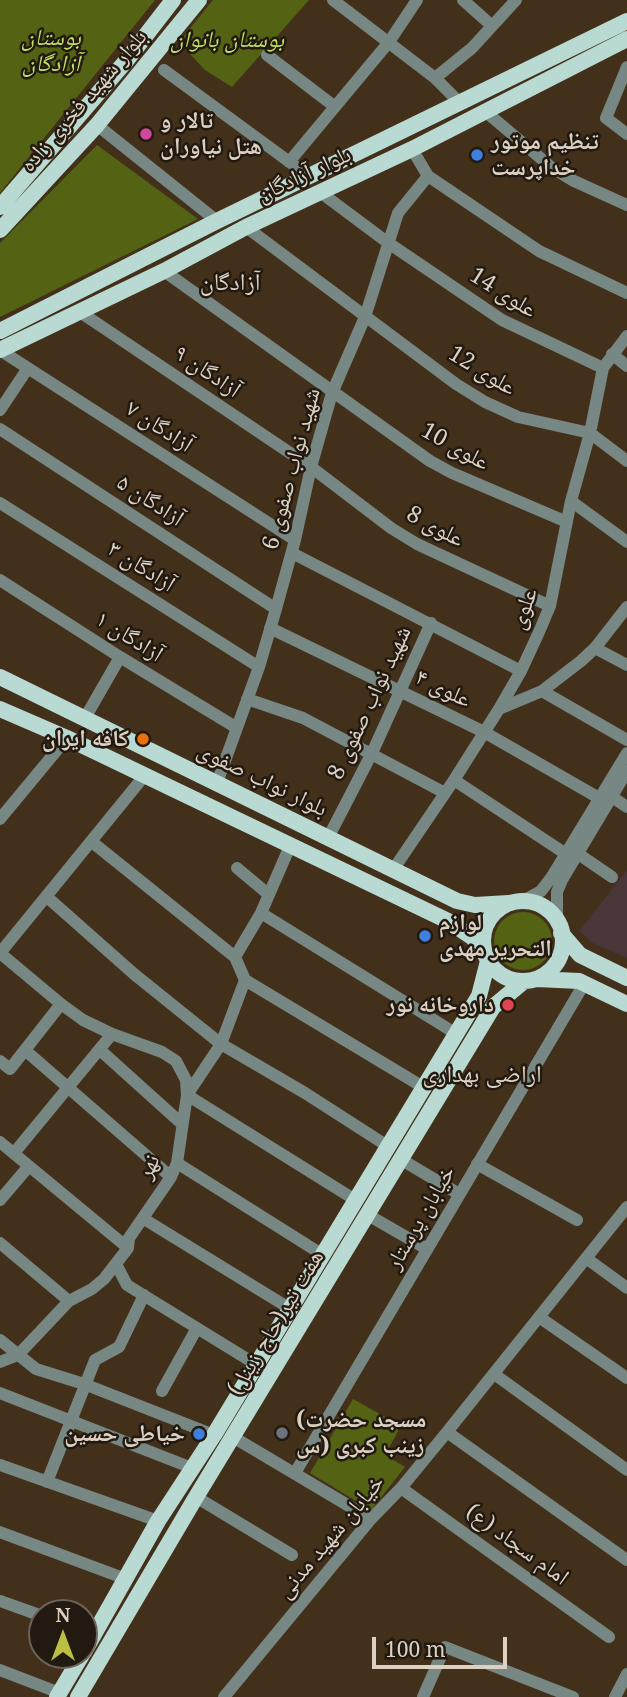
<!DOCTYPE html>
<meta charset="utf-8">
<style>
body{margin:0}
#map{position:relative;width:627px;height:1697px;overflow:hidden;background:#43301a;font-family:"Noto Serif",serif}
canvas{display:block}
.north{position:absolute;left:28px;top:1599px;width:70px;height:70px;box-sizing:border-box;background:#221a10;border:2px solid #6c6358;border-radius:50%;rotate:0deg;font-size:19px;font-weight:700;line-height:28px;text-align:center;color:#dcd0c3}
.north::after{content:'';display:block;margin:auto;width:24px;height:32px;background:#bcbf43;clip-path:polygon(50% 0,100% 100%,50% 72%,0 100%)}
.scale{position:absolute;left:372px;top:1637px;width:135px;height:32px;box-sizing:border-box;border:4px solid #dcd0c3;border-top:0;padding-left:9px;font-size:21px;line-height:24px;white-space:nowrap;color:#dcd0c3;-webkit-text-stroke:5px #221a10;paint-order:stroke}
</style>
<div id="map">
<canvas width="627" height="1697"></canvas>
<div class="north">N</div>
<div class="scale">100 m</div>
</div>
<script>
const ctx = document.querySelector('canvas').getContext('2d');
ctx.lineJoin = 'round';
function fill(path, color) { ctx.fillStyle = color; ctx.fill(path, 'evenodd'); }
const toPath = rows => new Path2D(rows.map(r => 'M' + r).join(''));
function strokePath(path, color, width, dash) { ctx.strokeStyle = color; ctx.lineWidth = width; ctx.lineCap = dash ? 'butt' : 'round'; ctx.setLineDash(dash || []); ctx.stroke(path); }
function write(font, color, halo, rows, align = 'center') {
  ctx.font = font + ' "Noto Serif","Noto Naskh Arabic",serif'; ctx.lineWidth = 5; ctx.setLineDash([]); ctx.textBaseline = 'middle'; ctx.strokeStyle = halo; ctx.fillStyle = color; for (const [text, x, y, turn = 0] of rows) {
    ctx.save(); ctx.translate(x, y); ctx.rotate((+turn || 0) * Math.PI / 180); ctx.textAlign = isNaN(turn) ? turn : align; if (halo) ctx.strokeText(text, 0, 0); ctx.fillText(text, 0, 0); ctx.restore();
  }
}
fill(toPath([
 [627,870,627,958,593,943,579,931]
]), '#4a3539');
fill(toPath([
 [0,0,155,0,0,193],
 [213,0,309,0,232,87,205,70,179,42],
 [97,145,198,219,0,317,0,243],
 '494 941a29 29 0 1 1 58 0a29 29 0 1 1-58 0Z',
 [353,1399,401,1426,385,1455,405,1467,371,1510,310,1473]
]), '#536313');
strokePath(toPath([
 [333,0,435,78,460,103],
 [463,0,491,25],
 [267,55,334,106],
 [627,67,606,118,627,134],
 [164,70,310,177],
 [435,78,472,48,516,0],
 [486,112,551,167,574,181,627,205],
 [97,125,217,221],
 [412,149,428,176,539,251,627,293],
 [289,162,389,42,417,0],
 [320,192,387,242,502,320,603,368],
 [246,227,456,384,485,402,518,417,590,433,627,461],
 [164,271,430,461,452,473,567,522],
 [80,312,311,467,391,528,417,544,550,606],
 [0,350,295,540],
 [612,354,627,366],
 [0,410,28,368],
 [0,429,276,609],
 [571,501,627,542],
 [0,503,259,667],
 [292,553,521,671],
 [0,580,120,657,237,728],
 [270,628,484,732,599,798],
 [595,648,627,665],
 [542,691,627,740],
 [247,699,303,718,445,793],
 [499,709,542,691,581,661,595,648,627,607],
 [85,718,120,657],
 [454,780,566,854],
 [217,783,259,667,276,609,295,540,311,467,332,393,365,317,398,213,428,176],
 [612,797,627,807],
 [0,819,67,738],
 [328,838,372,753,431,623],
 [577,853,612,877],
 [237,868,268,894],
 [393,870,454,780,499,709,521,671,539,632,550,606,571,501,590,433,603,368,627,336],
 [47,897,134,974,221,1044,305,1093,389,1147],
 [523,901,541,891,551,878,627,753],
 [261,913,455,1033],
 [557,919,557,892,562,880,627,771],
 [0,953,61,1004,83,1020,112,1034,162,1052,176,1061,186,1080,187,1095,357,1201],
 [0,953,145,775],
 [235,957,261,913,290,846],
 [245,980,423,1087],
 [100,1050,181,1123],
 [26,1051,171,1177],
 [0,1061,10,1069,61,1004],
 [0,1142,128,1248],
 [14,1153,112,1034],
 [402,1160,459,1194],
 [177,1163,323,1255],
 [477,1164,577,1220],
 [0,1200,29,1166],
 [368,1215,427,1249],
 [144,1219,289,1308],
 [0,1243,69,1301],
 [586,1258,627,1288],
 [116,1264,127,1285,257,1365],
 [539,1317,627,1378],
 [0,1340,36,1369,84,1384,214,1435],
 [0,1362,18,1355,69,1301,92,1289,104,1279,128,1248,129,1238,171,1177,177,1163,187,1095,221,1044,245,980,235,957,92,842],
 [494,1374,627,1470],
 [162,1391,197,1328],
 [0,1393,192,1468],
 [447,1432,627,1560],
 [233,1437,371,1519],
 [0,1465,158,1521],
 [295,1473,584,984],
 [47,1482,95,1360,119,1347,144,1295],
 [401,1488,609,1637],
 [196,1497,292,1555],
 [0,1532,126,1579],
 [0,1601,42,1616],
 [0,1670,60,1693],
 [224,1697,371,1519,401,1488,447,1432,627,1207],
 [423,1697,445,1647,573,1697],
 [615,1697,627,1674]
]), '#778784', 12);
strokePath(toPath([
 [0,207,126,61,173,0],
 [0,230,97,125,199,0],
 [0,331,217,221,627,21],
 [0,350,164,271,246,227,412,149,627,39],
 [0,677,457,901,475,905,509,903],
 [0,709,67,738,448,921,472,937,483,949],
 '483 941a40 40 0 1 1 80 0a40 40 0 1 1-80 0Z',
 [561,933,580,955,627,978],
 [537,979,579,981,627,1004],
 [84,1652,158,1521,214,1435,479,996,488,961],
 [57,1697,82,1655],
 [78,1697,196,1497,493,1007,523,982]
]), '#b8dad3', 16);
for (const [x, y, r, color] of [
 [146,134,7,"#d1479c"],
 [477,155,7,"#3f7fe0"],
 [143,739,7,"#e8710a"],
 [425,936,7,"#3f7fe0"],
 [508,1005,7,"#e0444e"],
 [282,1433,7,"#6b7280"],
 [199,1434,7,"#3f7fe0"]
]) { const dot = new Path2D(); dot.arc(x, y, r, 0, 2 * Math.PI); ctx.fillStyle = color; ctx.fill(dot); strokePath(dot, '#221a10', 2.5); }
write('italic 23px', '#c1de64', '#221a10', [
 ["بوستان",51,38],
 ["آزادگان",51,64],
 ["بوستان بانوان",227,40]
]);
write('23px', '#dcd0c3', '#221a10', [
 ["بلوار شهید فخری زاده",84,101,-49],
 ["بلوار آزادگان",304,175,-25],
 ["علوی 14",503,293,32],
 ["علوی 12",482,371,31],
 ["آزادگان ۹",207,372,34],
 ["آزادگان ۷",159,427,33],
 ["علوی 10",455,447,29],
 ["شهید نواب صفوی 6",292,469,-75],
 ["آزادگان ۵",150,501,33],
 ["علوی 8",435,527,28],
 ["آزادگان ۳",141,567,32],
 ["علوی",524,609,-70],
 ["آزادگان ۱",129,637,32],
 ["علوی ۴",443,689,26],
 ["شهید نواب صفوی 8",370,703,-65],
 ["بلوار نواب صفوی",262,780,26],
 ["نهر",149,1167,-65],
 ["خیابان پرستار",421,1218,-60],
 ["هفت تیر(حاج زینل)",276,1323,-59],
 ["خیابان شهید مدنی",331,1537,-50],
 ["امام سجاد (ع)",517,1545,36]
]);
write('bold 23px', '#dcd0c3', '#221a10', [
 ["تالار و",160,121],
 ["هتل نیاوران",160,147],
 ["تنظیم موتور",491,142],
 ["خداپرست",491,168],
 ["کافه ایران",129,739,"right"],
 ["لوازم",439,923],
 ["التحریر مهدی",439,949],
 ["داروخانه نور",494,1005,"right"],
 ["(مسجد حضرت",296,1420],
 ["زینب کبری (س",296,1446],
 ["خیاطی حسین",185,1434,"right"]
], 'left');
write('24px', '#dcd0c3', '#221a10', [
 ["آزادگان",230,283],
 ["اراضی بهداری",482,1075]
]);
</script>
